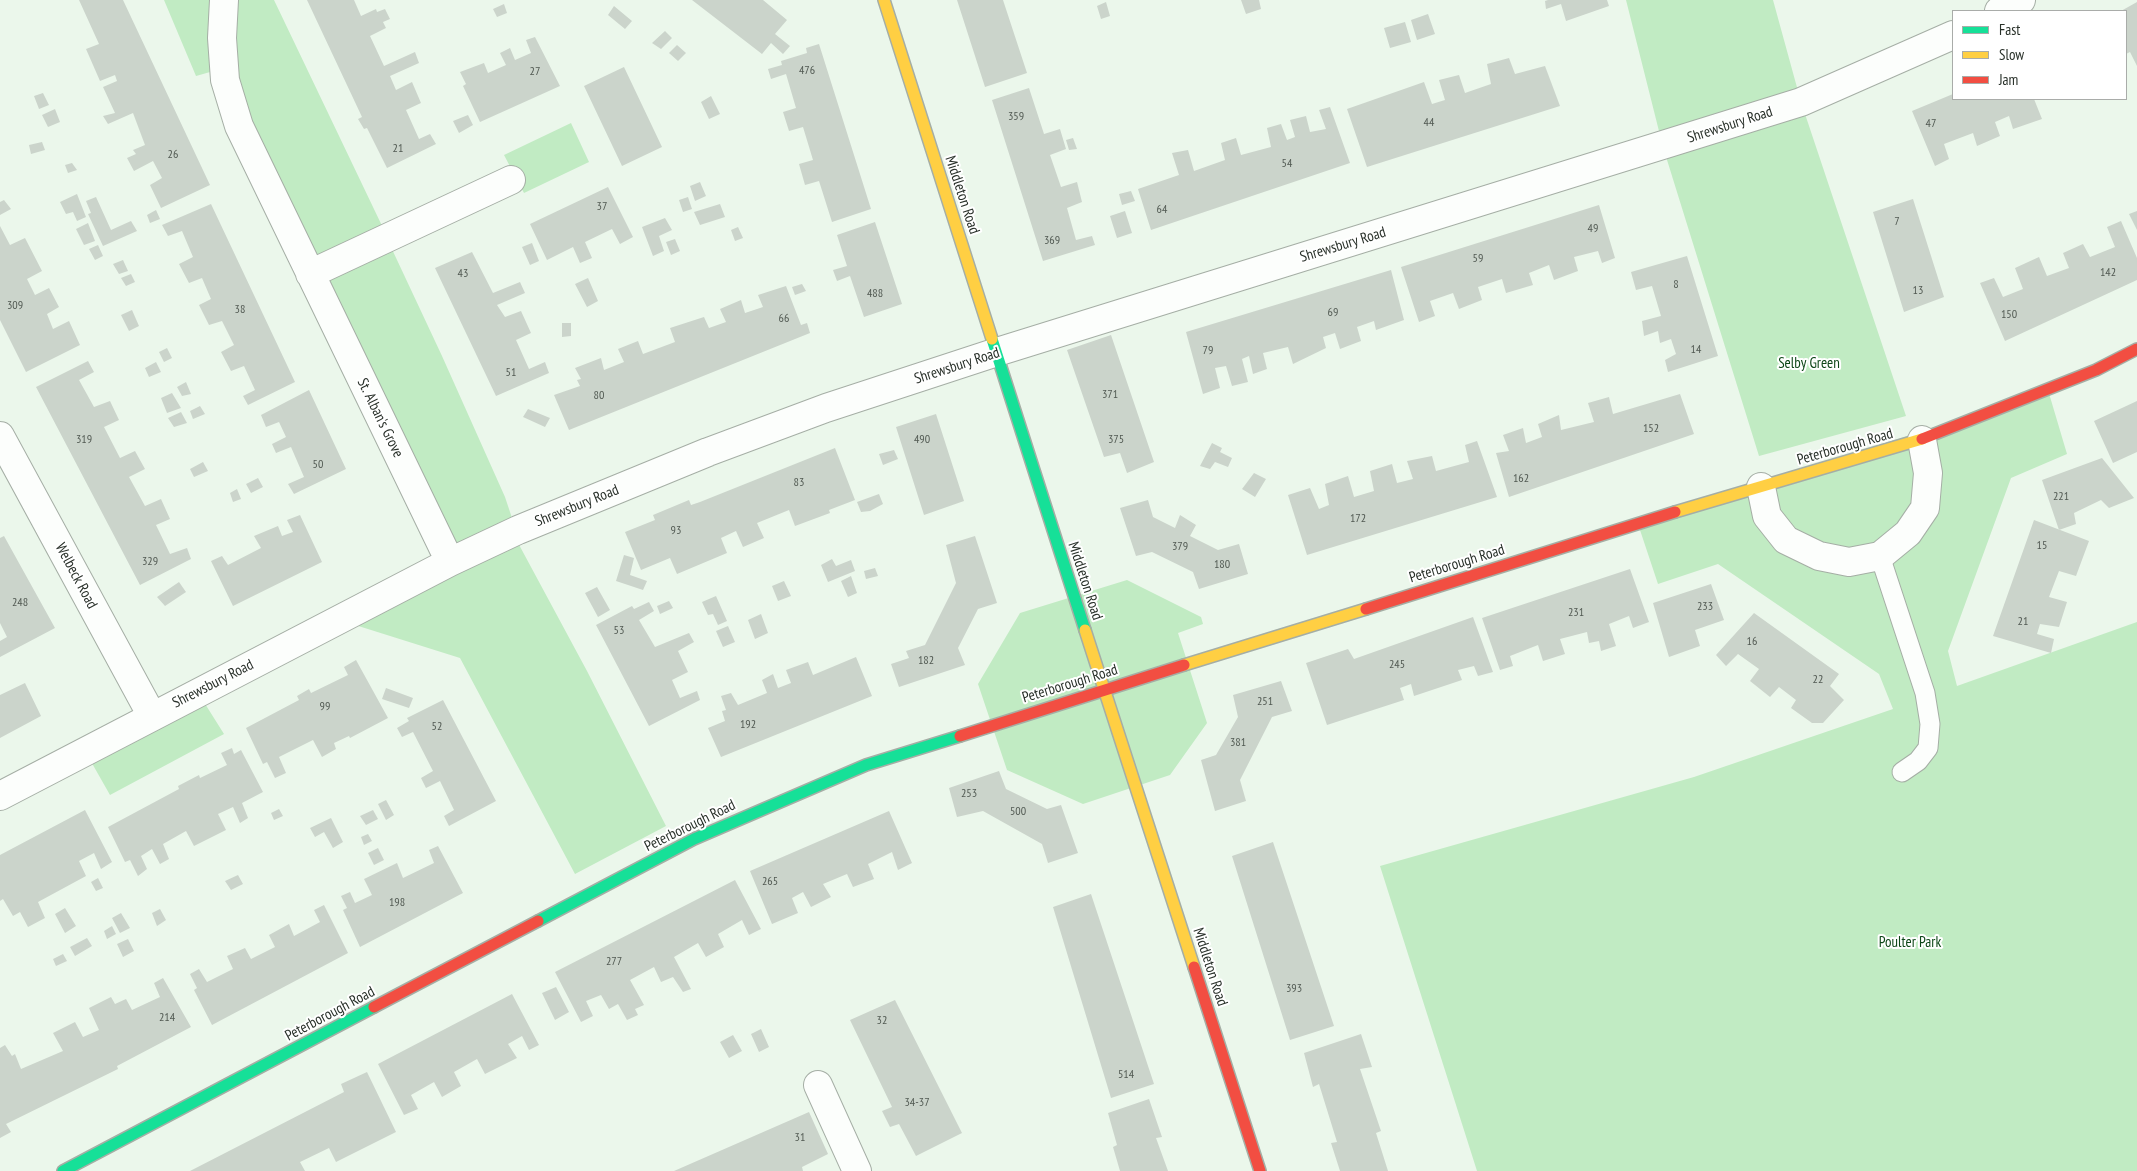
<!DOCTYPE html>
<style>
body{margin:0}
#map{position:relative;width:2137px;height:1171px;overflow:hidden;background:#ebf7eb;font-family:"PT Sans Narrow",sans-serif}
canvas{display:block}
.legend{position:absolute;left:1952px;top:10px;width:175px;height:90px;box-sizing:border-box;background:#fff;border:1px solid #a9aca9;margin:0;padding:6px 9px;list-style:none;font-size:15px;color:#283029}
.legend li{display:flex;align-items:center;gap:10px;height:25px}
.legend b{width:25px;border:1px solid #a9aca9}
</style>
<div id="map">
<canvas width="2137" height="1171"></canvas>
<ul class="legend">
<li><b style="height:6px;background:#16e098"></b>Fast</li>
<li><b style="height:6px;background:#ffcf43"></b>Slow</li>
<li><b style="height:6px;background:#f24e42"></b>Jam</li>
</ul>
</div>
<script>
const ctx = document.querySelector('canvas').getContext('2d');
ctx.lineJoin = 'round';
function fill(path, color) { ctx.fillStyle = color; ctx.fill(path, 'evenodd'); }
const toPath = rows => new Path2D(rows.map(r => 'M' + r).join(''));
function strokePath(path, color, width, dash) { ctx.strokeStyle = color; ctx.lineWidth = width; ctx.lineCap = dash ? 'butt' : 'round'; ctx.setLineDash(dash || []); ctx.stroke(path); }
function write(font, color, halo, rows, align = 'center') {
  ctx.font = font + ' "PT Sans Narrow",sans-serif'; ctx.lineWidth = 4; ctx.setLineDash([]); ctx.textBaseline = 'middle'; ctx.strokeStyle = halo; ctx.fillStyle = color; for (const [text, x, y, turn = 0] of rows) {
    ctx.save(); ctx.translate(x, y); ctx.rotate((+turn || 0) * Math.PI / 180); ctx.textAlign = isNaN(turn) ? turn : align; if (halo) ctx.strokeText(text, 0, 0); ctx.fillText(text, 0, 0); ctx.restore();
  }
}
fill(toPath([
 [164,0,218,0,217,70,196,76],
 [232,0,274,0,384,230,314,265,233,78],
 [1626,0,1773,0,1801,102,1906,416,1759,456,1663,147],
 [571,123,589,162,524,193,504,155],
 [390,245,442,356,505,497,513,521,453,546,321,280],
 [2048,390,2067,454,2011,478,1948,651,1957,686,2137,622,2137,1171,1477,1171,1380,866,1694,777,1893,709,1879,674,1718,564,1658,584,1638,524],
 [517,541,587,671,666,826,575,874,460,658,352,624],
 [1127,580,1201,617,1203,624,1178,633,1207,723,1170,775,1083,804,1007,770,978,684,1020,613],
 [202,699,224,734,110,795,89,758]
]), '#c1ebc3');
fill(toPath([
 [79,0,123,0,210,185,161,208,150,185,162,178,153,161,134,171,127,158,136,154,133,150,145,145,133,113,108,124,103,116,115,113,103,87,117,81,115,75,100,81,86,49,99,44],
 [307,0,354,0,361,16,376,9,377,12,385,9,390,19,383,22,386,28,370,36,384,66,415,52,419,63,390,76,396,90,412,82,421,103,406,110,419,139,430,134,436,144,387,168,367,128,364,129,358,119,362,117],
 [692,0,763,0,787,20,775,34,790,46,783,54,771,43,762,54],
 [957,0,1003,0,1027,73,985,87],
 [1241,0,1259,0,1261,9,1246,14],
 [1548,0,1607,0,1609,6,1566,21,1561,4,1546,9,1545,1],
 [1106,2,1110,16,1101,19,1097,6],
 [2137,2,2137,66,2130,52,2126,54,2126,11,2121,11],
 [504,4,507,13,497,17,493,9],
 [614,6,632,21,625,29,608,15],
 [1428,14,1435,34,1417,40,1411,20],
 [1405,22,1411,42,1390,48,1384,28],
 [665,31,672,38,661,49,652,43],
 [535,37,560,86,480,122,463,86,466,84,460,72,484,63,488,73,506,65,500,53,510,48,515,60,531,53,526,40],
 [819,44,871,209,832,222,819,181,805,185,799,164,813,160,803,127,789,131,783,112,796,108,786,74,771,79,768,69,782,65,781,61,807,53,806,48],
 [677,45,686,53,678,61,669,53],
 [1509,58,1515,74,1545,66,1560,106,1367,167,1347,109,1424,82,1432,104,1445,100,1439,80,1459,75,1465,93,1491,84,1487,64],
 [624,67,662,147,622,166,584,86],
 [1029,88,1044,134,1060,129,1066,149,1050,155,1061,187,1077,182,1082,202,1067,208,1076,240,1092,236,1095,245,1043,261,992,100],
 [43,93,49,105,39,109,34,96],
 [1953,94,1953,99,2034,99,2042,119,2013,129,2009,116,1995,122,2000,136,1977,146,1973,133,1944,144,1949,159,1935,166,1912,111],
 [711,96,720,114,709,119,701,102],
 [1330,107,1350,163,1151,230,1138,189,1179,175,1172,153,1188,150,1194,171,1225,160,1221,143,1236,138,1241,155,1271,147,1267,128,1281,124,1287,140,1295,137,1290,120,1306,116,1310,132,1326,129,1319,110],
 [55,109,60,122,48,127,42,115],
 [468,115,473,125,459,133,453,121],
 [1073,138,1077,149,1069,150,1066,140],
 [42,142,45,150,31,154,29,145],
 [72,163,77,170,68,173,65,165],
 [700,182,706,196,695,201,690,186],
 [608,187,633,237,620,244,612,229,585,242,592,258,580,263,573,247,547,260,530,224],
 [1131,191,1135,201,1122,205,1119,194],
 [77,194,86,217,77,221,73,212,66,214,60,202],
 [96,197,111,230,131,221,137,231,103,246,88,214,91,213,86,201],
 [688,197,692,209,683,212,679,200],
 [1913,199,1944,297,1904,312,1873,212],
 [4,200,11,209,0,215,0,202],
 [211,204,295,382,248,405,243,396,255,390,244,366,231,371,221,352,234,345,222,321,209,325,199,305,211,299,202,278,189,283,179,264,193,257,182,231,168,236,162,225],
 [720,204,725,217,700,225,694,212],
 [1599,205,1615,258,1602,263,1598,251,1574,257,1578,271,1554,280,1549,265,1529,273,1533,285,1506,293,1502,279,1478,287,1482,300,1459,309,1453,293,1430,301,1435,316,1419,322,1401,267],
 [156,210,160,219,150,223,147,215],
 [1125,211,1132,233,1117,238,1110,216],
 [2137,211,2137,230,2129,214],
 [665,218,672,230,659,236,664,251,653,256,642,227],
 [2121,221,2137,258,2137,280,2005,341,1980,283,1994,278,2003,297,2023,289,2015,268,2039,257,2047,276,2069,268,2063,253,2083,244,2090,257,2115,247,2107,227],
 [875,222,902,304,864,317,850,276,837,281,833,270,847,266,837,235],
 [88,223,95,241,84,245,76,229],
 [0,226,10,245,25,238,42,271,27,279,35,295,49,288,59,307,47,314,53,329,69,321,80,345,26,372,0,320],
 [738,227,743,238,735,241,731,230],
 [675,239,680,251,671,255,666,242],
 [532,243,539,261,530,265,522,247],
 [98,245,103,256,95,260,89,249],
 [472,252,493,293,520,282,525,293,497,305,505,317,521,311,531,333,516,340,529,369,545,362,549,373,496,396,435,268],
 [1687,256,1718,356,1668,372,1665,360,1676,354,1671,339,1660,343,1658,331,1644,336,1642,321,1661,316,1652,286,1636,290,1631,272],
 [123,260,128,271,119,274,113,264],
 [1391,270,1404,320,1376,330,1374,321,1357,327,1361,341,1340,349,1335,333,1323,337,1326,348,1293,364,1288,347,1263,353,1267,369,1253,374,1249,356,1242,359,1248,382,1232,386,1226,366,1215,368,1220,388,1203,394,1186,332],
 [131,274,135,282,126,286,121,278],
 [588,278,598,301,587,307,575,284],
 [802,284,806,291,795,295,792,287],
 [786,286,801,325,807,323,810,333,569,430,554,395,580,386,577,380,581,379,575,368,601,358,604,370,624,362,618,349,638,341,643,354,675,342,670,328,704,317,709,328,726,322,720,309,741,300,745,313,763,307,758,295],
 [132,310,139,326,129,331,121,315],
 [562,323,571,323,571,336,562,337],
 [1111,335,1154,462,1127,473,1120,453,1104,457,1067,350],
 [167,348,172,358,164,362,159,352],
 [88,361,94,372,79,380,94,407,110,401,119,420,104,427,120,458,135,451,145,469,129,477,145,506,161,499,170,519,156,525,170,554,187,548,191,559,140,585,36,387],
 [156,362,161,372,149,377,145,368],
 [186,382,191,394,182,396,177,387],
 [309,390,346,469,294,494,288,484,304,477,291,447,276,453,272,444,286,437,279,422,266,427,261,415],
 [172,393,181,408,167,413,161,398],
 [1680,394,1694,434,1509,497,1496,453,1509,451,1503,435,1523,428,1526,443,1542,437,1538,424,1559,415,1561,430,1594,422,1588,403,1609,397,1613,414],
 [2137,401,2137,452,2113,463,2094,421],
 [200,406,205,414,193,419,190,411],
 [528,409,550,418,545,427,523,417],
 [181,412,187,423,174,427,168,418],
 [936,414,964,501,924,515,896,427],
 [1477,441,1497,497,1307,555,1288,495,1310,488,1319,509,1329,505,1325,484,1348,476,1354,497,1374,491,1370,471,1392,464,1397,483,1413,479,1407,461,1432,456,1436,471,1469,462,1465,445],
 [1212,443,1222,448,1220,452,1232,458,1228,467,1215,462,1210,469,1200,466],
 [835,448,855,500,829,510,830,513,795,526,789,510,757,523,764,538,743,547,736,531,721,538,727,553,677,574,670,558,641,570,625,532,655,520,653,515,689,500,691,505,700,502],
 [894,450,898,459,883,465,879,454],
 [2102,458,2134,498,2109,508,2101,500,2074,513,2076,524,2059,530,2042,480],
 [203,462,208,471,194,477,190,469],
 [1254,473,1266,479,1255,497,1242,489],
 [258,478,263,487,251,493,246,484],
 [237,489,241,499,233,502,230,493],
 [879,494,883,504,870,511,861,512,857,502],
 [1148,500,1153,517,1175,528,1180,515,1196,525,1190,536,1218,550,1239,544,1248,574,1199,589,1193,572,1152,552,1136,556,1120,508],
 [300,515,322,562,233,606,211,561,222,556,228,565,261,548,254,536,278,526,282,536,293,532,287,520],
 [2034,520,2089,541,2076,576,2059,571,2049,597,2067,602,2059,627,2040,624,2037,634,2054,639,2051,653,1993,636],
 [4,536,55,628,0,657,0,641,7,637,0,623,0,538],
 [975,536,997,603,978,609,958,648,965,665,899,687,891,664,909,658,906,651,925,645,956,583,946,545],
 [624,555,634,558,630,575,647,581,643,590,616,581],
 [832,559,836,566,851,560,855,571,828,582,821,565],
 [875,568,878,576,866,579,864,571],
 [1630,569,1649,622,1633,628,1629,616,1609,624,1616,646,1601,651,1599,641,1589,643,1587,632,1560,639,1565,654,1543,661,1538,645,1510,656,1513,666,1500,670,1482,618],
 [851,576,857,593,848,597,841,581],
 [784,581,791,596,778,601,772,586],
 [179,582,186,592,165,606,157,597],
 [1711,584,1724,620,1695,630,1700,646,1669,657,1653,603],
 [597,587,610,610,598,617,585,593],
 [716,596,727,621,718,625,713,614,708,615,702,602],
 [669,601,673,608,660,614,657,606],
 [649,602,654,611,639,620,655,647,689,633,694,642,678,651,688,672,672,680,680,698,697,691,700,700,649,726,596,625,632,606,634,609],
 [1754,613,1839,674,1830,686,1844,700,1823,723,1812,723,1791,708,1796,700,1779,687,1770,697,1750,681,1759,669,1738,654,1726,666,1716,655],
 [761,614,768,633,755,639,748,620],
 [1473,617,1493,672,1478,676,1474,666,1458,670,1462,680,1414,696,1411,684,1400,688,1404,700,1327,725,1306,663,1348,649,1354,659],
 [728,626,735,642,723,647,716,631],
 [856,657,872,696,721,757,708,728,725,721,722,711,726,710,721,696,731,693,738,705,767,693,762,680,773,674,778,688,791,683,786,670,808,662,813,675],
 [356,660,388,718,350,738,349,736,334,743,336,749,322,757,313,740,279,757,286,773,275,778,267,762,263,764,246,728,299,700,297,696,309,689,311,693,348,675,344,667],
 [1281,681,1292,711,1272,717,1240,780,1246,801,1215,811,1201,760,1216,755,1238,717,1233,695],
 [25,683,41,716,0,738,0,695],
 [386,688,413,698,409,708,382,699],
 [443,700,496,801,449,826,444,816,454,810,440,781,426,788,421,778,433,771,413,732,402,737,397,728,409,721,407,718],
 [232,748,234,754,241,750,263,792,242,803,248,818,240,823,233,807,218,814,226,830,194,846,186,831,163,844,169,859,160,864,152,849,141,856,147,869,138,876,130,860,125,862,108,827,179,789,178,786,199,775,200,778,227,765,221,753],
 [999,771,1006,789,1047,809,1061,805,1078,853,1048,863,1042,844,983,811,957,817,949,788],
 [386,800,394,815,386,820,378,804],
 [279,809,283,816,274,820,271,813],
 [85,810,112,862,101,869,94,853,79,861,86,876,38,902,45,918,28,927,20,912,13,916,3,899,0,901,0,855],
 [373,810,378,819,366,825,360,816],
 [889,811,912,863,898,870,892,852,868,864,874,879,853,887,847,874,823,884,831,897,811,907,803,892,792,898,798,913,772,924,750,871],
 [331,818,343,842,333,848,324,832,315,837,310,828],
 [368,834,372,841,364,845,361,837],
 [1273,842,1334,1026,1290,1040,1232,856],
 [438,846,463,893,360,947,343,910,347,908,341,896,350,892,355,903,372,895,364,879,397,863,403,878,434,863,429,850],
 [378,848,384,860,374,865,368,853],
 [238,875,243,884,231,890,225,881],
 [98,878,103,888,96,891,91,882],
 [735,880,761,929,749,935,742,920,718,934,724,947,706,957,698,943,674,957,691,989,683,992,673,977,661,982,654,967,630,980,644,1005,635,1009,638,1015,627,1020,618,1004,609,1009,601,995,586,1001,593,1016,581,1022,555,972],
 [1091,894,1154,1084,1111,1098,1053,907],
 [324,905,348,953,212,1025,194,990,197,988,190,974,199,969,207,982,233,969,227,956,245,948,251,959,275,947,269,935,289,924,294,936,320,922,314,910],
 [65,908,76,926,65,933,55,914],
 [160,909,166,920,157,926,152,913],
 [121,913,130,928,120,933,112,918],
 [112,926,116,934,107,939,104,931],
 [87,938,92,946,75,956,70,947],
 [128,939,134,951,123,957,117,944],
 [63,954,67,961,56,966,53,959],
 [163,978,191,1027,117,1066,118,1069,6,1124,11,1132,0,1138,0,1048,5,1045,12,1056,15,1054,21,1069,63,1051,53,1033,75,1022,83,1037,99,1030,89,1008,111,997,115,1004,126,999,132,1010,160,997,154,983],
 [556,987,569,1012,555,1020,542,993],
 [512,994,539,1045,529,1050,522,1036,508,1044,517,1058,485,1074,477,1059,454,1072,461,1086,442,1097,434,1082,411,1095,418,1109,404,1115,378,1064],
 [895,1000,962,1133,916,1156,899,1124,890,1127,882,1111,892,1107,850,1020],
 [761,1029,769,1047,759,1052,751,1034],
 [1361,1034,1372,1067,1360,1069,1381,1131,1376,1133,1388,1171,1340,1171,1331,1143,1337,1142,1319,1084,1313,1087,1304,1053],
 [733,1035,742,1051,729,1058,720,1042],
 [367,1072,396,1132,336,1162,329,1148,300,1162,305,1171,190,1171,344,1092,341,1084],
 [1149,1099,1162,1137,1156,1138,1168,1171,1120,1171,1113,1147,1117,1145,1108,1113],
 [809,1112,828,1154,802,1167,803,1171,674,1171]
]), '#cbd4cb');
const lane = toPath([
 [1880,556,1925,693,1930,724,1928,748,1918,761,1902,772]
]);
const street = toPath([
 [224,0,222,38,225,80,239,126,450,562],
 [1999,11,2021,0],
 [310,274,511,180],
 [0,436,152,716],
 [1761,487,1767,516,1786,540,1819,556,1849,562,1880,556,1908,533,1925,508,1928,473,1922,440],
 [0,796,450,562,518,530,708,452,826,408,997,352,1801,102,1953,35],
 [818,1085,857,1171]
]);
const fast = toPath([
 [992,339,1085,630],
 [538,921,694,839,866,765,960,736],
 [63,1171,374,1007]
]);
const slow = toPath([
 [884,0,992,339],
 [1675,512,1922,439],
 [1085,630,1194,967],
 [1184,665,1366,609]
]);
const jam = toPath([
 [1922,439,2096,370,2137,349],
 [1366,609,1675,512],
 [960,736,1184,665],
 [1194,967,1260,1171],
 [374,1007,538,921]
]);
strokePath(lane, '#a5aea5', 21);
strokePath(street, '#a5aea5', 30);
strokePath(fast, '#a5aea5', 14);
strokePath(slow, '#a5aea5', 14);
strokePath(jam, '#a5aea5', 14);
strokePath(lane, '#fcfefc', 19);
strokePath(street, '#fcfefc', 28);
strokePath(fast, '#16e098', 11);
strokePath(slow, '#ffcf43', 11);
strokePath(jam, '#f24e42', 11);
write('12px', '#515952', null, [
 ["476",807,71],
 ["27",535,72],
 ["359",1016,117],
 ["44",1429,123],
 ["47",1931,124],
 ["21",398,149],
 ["26",173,155],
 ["54",1287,164],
 ["37",602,207],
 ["64",1162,210],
 ["7",1897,222],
 ["49",1593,229],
 ["369",1052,241],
 ["59",1478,259],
 ["142",2108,273],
 ["43",463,274],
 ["8",1676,285],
 ["13",1918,291],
 ["488",875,294],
 ["309",15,306],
 ["38",240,310],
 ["69",1333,313],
 ["150",2009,315],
 ["66",784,319],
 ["14",1696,350],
 ["79",1208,351],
 ["51",511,373],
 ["371",1110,395],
 ["80",599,396],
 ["152",1651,429],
 ["319",84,440],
 ["490",922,440],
 ["375",1116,440],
 ["50",318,465],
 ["162",1521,479],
 ["83",799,483],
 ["221",2061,497],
 ["172",1358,519],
 ["93",676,531],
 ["15",2042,546],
 ["379",1180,547],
 ["329",150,562],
 ["180",1222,565],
 ["248",20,603],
 ["233",1705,607],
 ["231",1576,613],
 ["21",2023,622],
 ["53",619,631],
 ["16",1752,642],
 ["182",926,661],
 ["245",1397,665],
 ["22",1818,680],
 ["251",1265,702],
 ["99",325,707],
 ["192",748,725],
 ["52",437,727],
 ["381",1238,743],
 ["253",969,794],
 ["500",1018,812],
 ["265",770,882],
 ["198",397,903],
 ["277",614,962],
 ["393",1294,989],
 ["214",167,1018],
 ["32",882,1021],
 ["514",1126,1075],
 ["34-37",917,1103],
 ["31",800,1138]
]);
write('15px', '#283029', '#fff', [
 ["Shrewsbury Road",1730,125,-18],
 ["Middleton Road",962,195,72],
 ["Shrewsbury Road",1343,245,-17],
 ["Shrewsbury Road",957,366,-18],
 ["St. Alban's Grove",380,418,64],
 ["Peterborough Road",1845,447,-16],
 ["Shrewsbury Road",577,506,-22],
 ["Peterborough Road",1457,564,-17],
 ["Welbeck Road",76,576,62],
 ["Middleton Road",1085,581,72],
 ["Shrewsbury Road",213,684,-27],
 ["Peterborough Road",1070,684,-17],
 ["Peterborough Road",690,826,-26],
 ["Middleton Road",1210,967,72],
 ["Peterborough Road",330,1014,-28]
]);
write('15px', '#0e4718', '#fff', [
 ["Selby Green",1809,364],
 ["Poulter Park",1910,943]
]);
</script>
